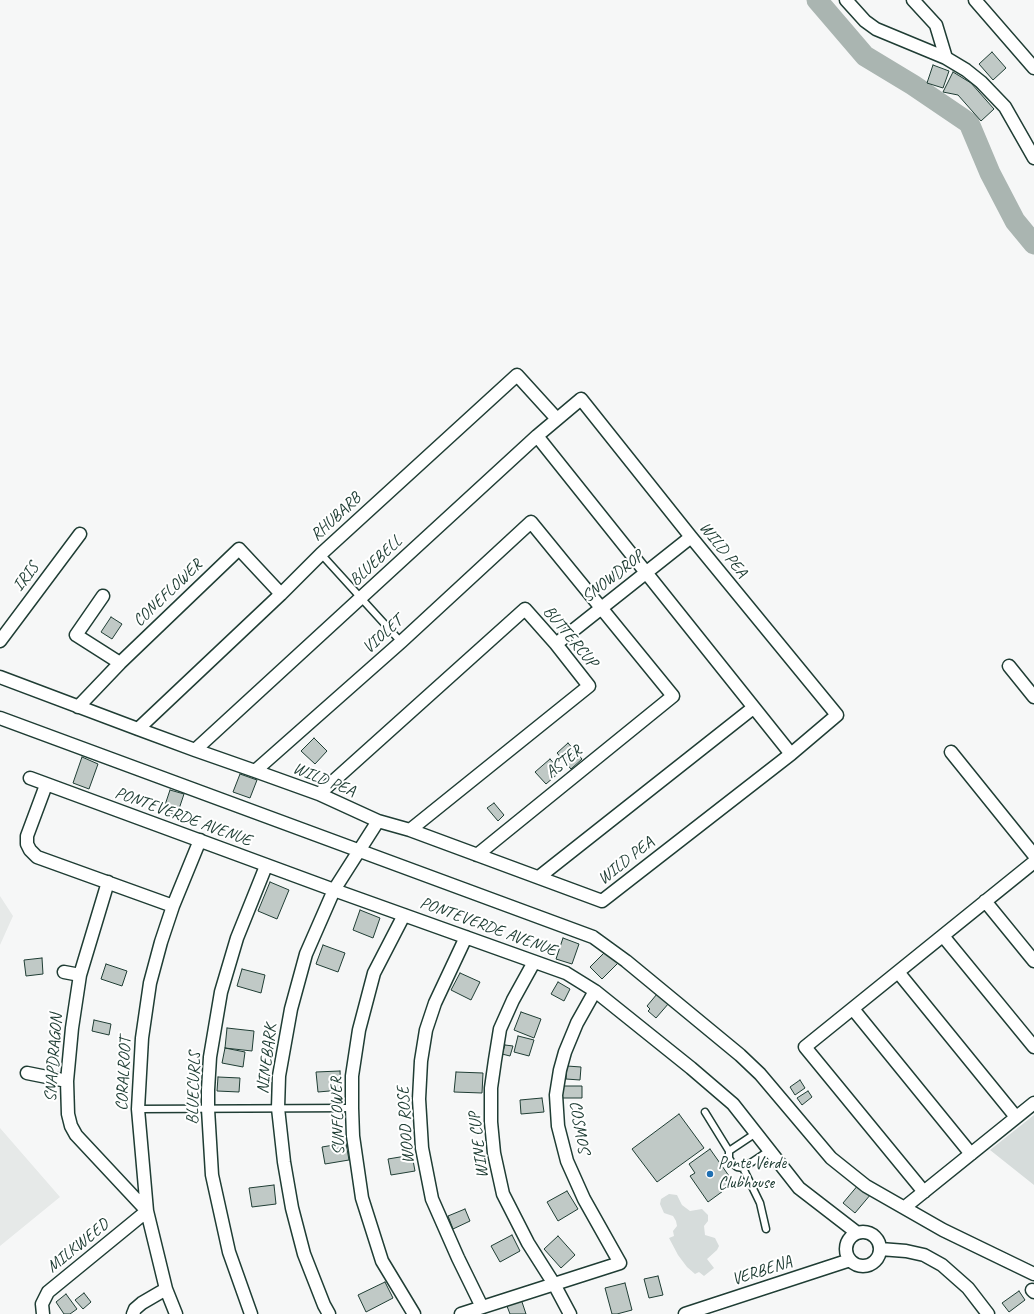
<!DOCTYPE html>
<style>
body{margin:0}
canvas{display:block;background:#f6f7f7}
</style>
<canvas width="1034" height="1314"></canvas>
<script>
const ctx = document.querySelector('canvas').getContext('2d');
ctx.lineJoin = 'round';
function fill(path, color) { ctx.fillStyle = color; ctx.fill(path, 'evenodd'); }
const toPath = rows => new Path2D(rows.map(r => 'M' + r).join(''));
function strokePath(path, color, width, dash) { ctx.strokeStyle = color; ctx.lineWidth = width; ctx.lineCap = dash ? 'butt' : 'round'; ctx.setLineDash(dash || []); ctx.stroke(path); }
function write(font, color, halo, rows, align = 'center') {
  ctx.font = font + ' Caveat,sans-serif'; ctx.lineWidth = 4; ctx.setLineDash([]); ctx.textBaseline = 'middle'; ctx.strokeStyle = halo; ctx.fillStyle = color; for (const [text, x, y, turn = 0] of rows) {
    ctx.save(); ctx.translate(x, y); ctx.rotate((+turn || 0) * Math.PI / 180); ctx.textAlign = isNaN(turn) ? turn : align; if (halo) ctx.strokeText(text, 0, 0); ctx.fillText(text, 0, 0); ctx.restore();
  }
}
fill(toPath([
 [0,896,13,916,0,945],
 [0,1128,60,1197,0,1246]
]), '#e6e9e8');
fill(toPath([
 [1034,1115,1034,1185,990,1150],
 [669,1194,677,1195,682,1205,690,1211,702,1209,708,1215,708,1221,704,1226,705,1235,715,1238,719,1246,717,1250,707,1259,714,1268,704,1276,699,1272,695,1274,687,1267,678,1255,669,1238,674,1236,673,1231,677,1226,676,1221,673,1216,664,1213,660,1204,661,1199]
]), '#d6dcdb');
strokePath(toPath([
 [817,0,865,56,913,85,969,123,990,173,1015,221,1034,244]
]), '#aab5b1', 21);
const building = toPath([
 [992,52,1006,68,993,80,979,64,992,52],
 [933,65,949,71,943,88,927,83,933,65],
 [953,72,971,83,994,109,981,121,958,95,943,92,953,72],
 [111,617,122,624,112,639,101,632,111,617],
 [314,738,327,751,315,764,301,751,314,738],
 [568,743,582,759,571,769,557,753,568,743],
 [82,757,98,764,89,789,73,783,82,757],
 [550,759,561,771,546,784,535,772,550,759],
 [240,774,257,780,250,798,233,792,240,774],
 [170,790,184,794,177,815,163,811,170,790],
 [494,803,504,815,498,821,487,808,494,803],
 [270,882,289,890,277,919,258,911,270,882],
 [360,910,380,918,373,938,353,930,360,910],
 [563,938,579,944,572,964,556,959,563,938],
 [323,945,345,953,338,972,316,964,323,945],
 [606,951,618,963,602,979,590,967,606,951],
 [42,958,43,974,26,976,24,960,42,958],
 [106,964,127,971,122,986,101,979,106,964],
 [242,969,265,975,261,993,237,986,242,969],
 [460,973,480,982,471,1000,451,990,460,973],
 [558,982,570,989,564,1001,551,994,558,982],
 [657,994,669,1003,656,1018,648,1011,650,1009,647,1006,657,994],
 [521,1012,541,1019,534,1038,514,1030,521,1012],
 [94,1020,111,1024,109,1035,92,1031,94,1020],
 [227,1028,254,1031,252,1051,225,1048,227,1028],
 [518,1036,534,1040,529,1056,514,1052,518,1036],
 [505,1045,513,1046,510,1056,502,1054,505,1045],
 [225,1048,245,1052,243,1067,222,1063,225,1048],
 [567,1066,581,1067,580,1080,566,1079,567,1066],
 [340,1071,341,1090,318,1092,316,1072,340,1071],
 [456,1072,483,1073,482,1093,454,1092,456,1072],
 [218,1077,240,1078,239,1092,217,1091,218,1077],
 [800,1080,805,1088,795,1095,790,1087,800,1080],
 [562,1086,582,1086,582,1098,562,1098,562,1086],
 [808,1091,812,1097,802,1105,797,1098,808,1091],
 [542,1098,544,1112,521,1114,520,1100,542,1098],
 [679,1114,704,1148,657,1182,632,1149,679,1114],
 [346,1143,349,1160,325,1164,322,1147,346,1143],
 [710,1149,734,1183,708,1202,690,1176,695,1173,689,1164,710,1149],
 [412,1155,415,1171,391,1175,388,1159,412,1155],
 [859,1184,871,1194,855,1213,843,1203,859,1184],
 [274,1185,276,1204,252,1207,249,1188,274,1185],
 [567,1191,578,1209,558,1221,547,1202,567,1191],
 [465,1209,470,1221,453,1229,448,1216,465,1209],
 [512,1235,520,1251,500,1262,491,1246,512,1235],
 [558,1236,575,1255,561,1268,544,1249,558,1236],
 [658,1276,663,1295,649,1298,644,1279,658,1276],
 [385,1282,393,1298,366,1312,358,1295,385,1282],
 [625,1283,632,1310,617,1314,612,1314,605,1288,625,1283],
 [1019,1291,1025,1300,1009,1312,1002,1303,1019,1291],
 [84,1293,91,1302,83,1309,75,1300,84,1293],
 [66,1294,77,1309,70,1314,64,1314,56,1302,66,1294],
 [520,1296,526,1314,510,1314,505,1301,520,1296]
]);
fill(building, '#c0c9c6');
strokePath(building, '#1f3d34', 1);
const lane = toPath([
 [321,554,401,642],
 [138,1109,352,1108],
 [705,1112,729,1151],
 [756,1133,729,1151,729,1158,732,1163,737,1167,743,1168,770,1150],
 [743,1168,760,1203,766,1229]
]);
const street = toPath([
 [846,0,865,21,876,29,946,58,966,70,981,82,1005,107,1034,158],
 [913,0,936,25,946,58],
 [975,0,1034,68],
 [537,436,791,754],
 [103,596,76,635,120,663],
 [0,641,80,534],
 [556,644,691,537],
 [1009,666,1034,697],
 [0,677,138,729,195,750,255,771,319,794,378,821,410,830,602,901,791,754,837,715,691,537,581,399,537,436,195,750],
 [78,707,120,663,239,549,281,594],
 [0,718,593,937,626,961,740,1055,760,1074,831,1158,866,1186,943,1230,1034,1274],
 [138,729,281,594,321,554,517,375,557,419],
 [951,752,1034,855],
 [255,771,401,642,531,522,673,696,477,855],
 [30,778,334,890,566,973,595,991,691,1068,733,1104,799,1188,856,1232],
 [46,785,27,836,27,844,30,850,37,857,173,906],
 [319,794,525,609,556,644,589,686,410,830],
 [539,877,753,708],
 [985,901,1034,961],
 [404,915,374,973,359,1030,352,1076,352,1108,353,1136,362,1198,382,1261,414,1314],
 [943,936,1034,1047],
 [466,937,435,1003,426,1030,421,1061,419,1099,422,1148,432,1199,458,1258,482,1307],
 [534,962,513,1000,500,1029,495,1060,491,1088,491,1122,494,1153,503,1194,528,1243,554,1284,570,1314],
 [64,972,80,975],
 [898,972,1016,1117],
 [853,1009,971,1154],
 [27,1073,67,1081],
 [924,1192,805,1047,1034,862],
 [905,1207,1034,1103],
 '846 1249a17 17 0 1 1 34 0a17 17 0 1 1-34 0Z',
 [880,1249,906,1251,924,1255,942,1265,968,1288,988,1314],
 [1032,1290,1034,1292],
 [43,1314,42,1304,48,1292,147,1211,76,1135,71,1126,68,1114,67,1081,72,1028,80,975,108,882],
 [133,1314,135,1309,142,1303,166,1289],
 [176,1314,166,1289,147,1211,138,1109,142,1038,150,983,161,942,173,906,200,840],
 [251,1314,229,1252,212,1175,208,1109,208,1090,210,1057,221,992,237,938,266,866],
 [329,1314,324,1305,304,1254,292,1208,284,1162,278,1108,279,1076,291,1009,306,954,334,890,378,821],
 [461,1314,620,1263,584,1199,567,1161,558,1126,556,1095,560,1070,565,1052,577,1023,595,991],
 [685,1314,850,1260]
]);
strokePath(lane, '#1f3d34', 9);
strokePath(street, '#1f3d34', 15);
strokePath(lane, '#fff', 6);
strokePath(street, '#fff', 12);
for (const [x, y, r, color] of [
 [710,1174,4,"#1f6fb2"]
]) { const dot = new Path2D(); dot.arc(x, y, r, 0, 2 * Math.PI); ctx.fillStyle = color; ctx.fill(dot); strokePath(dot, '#fff', 1.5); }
write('17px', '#1f3d34', '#fff', [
 ["RHUBARB",336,517,-43],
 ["WILD PEA",723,550,51],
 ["BLUEBELL",376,561,-43],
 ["IRIS",26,577,-53],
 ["SNOWDROP",613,577,-38],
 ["CONEFLOWER",168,593,-44],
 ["VIOLET",383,635,-42],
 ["BUTTERCUP",570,637,50],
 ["ASTER",564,762,-39],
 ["WILD PEA",324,780,22],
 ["PONTEVERDE AVENUE",183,817,20],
 ["WILD PEA",626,861,-38],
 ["PONTEVERDE AVENUE",488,927,20],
 ["SNAPDRAGON",54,1058,-86],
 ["NINEBARK",267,1059,-83],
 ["CORALROOT",124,1074,-87],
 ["BLUECURLS",194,1088,-88],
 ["SUNFLOWER",338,1116,-92],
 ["WOOD ROSE",406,1125,-94],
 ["COSMOS",579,1127,80],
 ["WINE CUP",479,1145,-97],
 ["MILKWEED",78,1246,-39],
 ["VERBENA",762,1271,-18]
]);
write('17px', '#1f3d34', '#fff', [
 ["Ponte Verde",718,1164],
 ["Clubhouse",718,1184]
], 'left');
</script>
